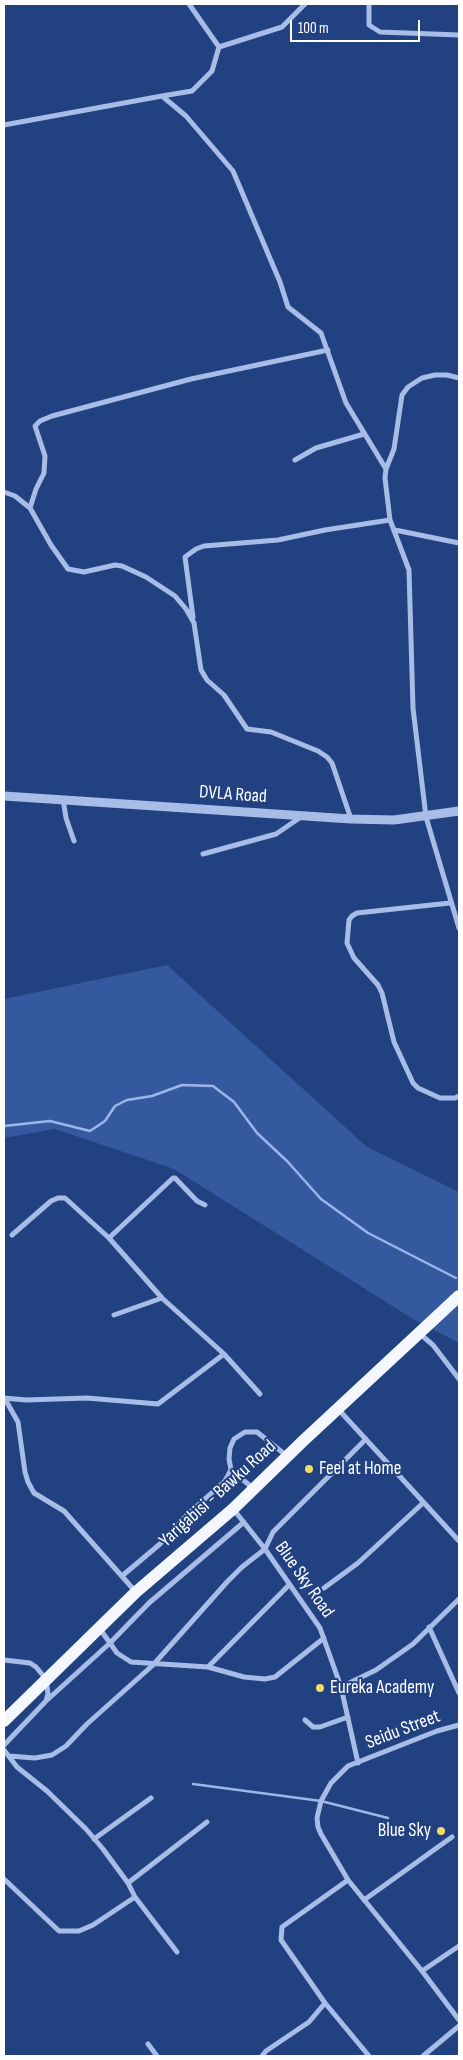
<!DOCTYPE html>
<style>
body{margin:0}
#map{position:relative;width:463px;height:2060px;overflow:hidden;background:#214180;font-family:"Sofia Sans Condensed",sans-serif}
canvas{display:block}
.frame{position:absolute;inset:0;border:5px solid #fff;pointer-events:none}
.scale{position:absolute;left:290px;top:20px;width:130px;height:22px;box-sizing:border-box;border:2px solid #fff;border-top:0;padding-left:6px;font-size:15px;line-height:18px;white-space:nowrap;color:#fff;-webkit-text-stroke:4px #214180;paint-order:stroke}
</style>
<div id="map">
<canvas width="463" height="2060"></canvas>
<div class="frame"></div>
<div class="scale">100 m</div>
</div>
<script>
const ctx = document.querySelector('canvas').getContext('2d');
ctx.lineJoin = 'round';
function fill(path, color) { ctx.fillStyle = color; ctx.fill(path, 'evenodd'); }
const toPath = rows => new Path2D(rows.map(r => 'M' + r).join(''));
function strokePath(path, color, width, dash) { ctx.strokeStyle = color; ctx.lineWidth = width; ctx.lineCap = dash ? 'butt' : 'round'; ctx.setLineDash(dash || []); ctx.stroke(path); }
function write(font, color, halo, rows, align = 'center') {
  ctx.font = font + ' "Sofia Sans Condensed",sans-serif'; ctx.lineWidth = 4; ctx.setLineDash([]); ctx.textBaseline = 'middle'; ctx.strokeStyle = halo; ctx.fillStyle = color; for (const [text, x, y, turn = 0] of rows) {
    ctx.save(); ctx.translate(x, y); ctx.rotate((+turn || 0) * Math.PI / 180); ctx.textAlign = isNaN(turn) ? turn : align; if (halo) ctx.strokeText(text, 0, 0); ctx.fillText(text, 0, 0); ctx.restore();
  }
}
fill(toPath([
 [167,965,367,1147,459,1192,459,1343,413,1319,174,1169,55,1129,4,1138,4,999]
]), '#35599e');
strokePath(toPath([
 [4,1126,50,1121,90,1131,105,1121,115,1106,127,1100,152,1096,182,1085,213,1086,234,1102,257,1133,287,1161,321,1199,368,1233,456,1278],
 [193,1784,321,1801,388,1818]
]), '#9bb7e9', 2.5);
strokePath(toPath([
 [369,4,369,25,380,32,459,35],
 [219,47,282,27,305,4],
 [162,96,192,91,212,71,219,47,189,4],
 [4,125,162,96,186,116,233,171,280,282,288,307,321,333,346,403,386,469],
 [459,378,447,375,435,375,422,378,408,387,402,395,394,449,386,469,385,478,390,520,409,570,413,708,426,817,459,928],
 [295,460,316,448,364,434],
 [4,492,15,496,30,508,51,545,68,569,84,572,115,565,122,566,146,577,175,596,186,609,194,623,201,670,207,680,224,695,247,729,271,732,318,751,327,757,332,763,351,819],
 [30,508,36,489,44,473,45,456,35,426,40,421,52,416,191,379,328,350],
 [395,530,459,543],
 [193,617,185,557,196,549,204,546,278,540,325,530,390,520],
 [63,799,66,818,74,841],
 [203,854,276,834,301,817],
 [450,903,357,913,352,916,349,920,347,943,354,958,378,985,382,993,394,1042,413,1083,418,1088,440,1098,455,1098,459,1096],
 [12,1235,51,1201,58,1198,65,1198,109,1238,162,1298,224,1354,260,1394],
 [109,1238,173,1178,175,1178,197,1201,205,1205],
 [114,1315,162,1298],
 [420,1334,433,1345,459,1379],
 [4,1398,26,1400,87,1398,158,1404,224,1354],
 [5,1399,18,1422,25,1472,28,1482,34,1493,64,1511,135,1591],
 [339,1410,459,1541],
 [231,1470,254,1489],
 [234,1510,265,1549,320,1628,341,1687,358,1763],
 [122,1576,160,1544,188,1514,225,1481,231,1470,229,1459,230,1448,234,1439,245,1432,257,1432,287,1456],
 [324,1588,358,1563,423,1503],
 [429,1627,459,1693],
 [100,1629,117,1653,131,1662,208,1667,244,1677,265,1679,275,1677,324,1638],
 [4,1660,30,1663,36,1667,46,1679,48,1694,46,1701,4,1745],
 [208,1667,289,1585],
 [341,1687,376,1670,413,1644,459,1599],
 [46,1701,110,1643,149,1603,244,1522],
 [305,1720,313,1727,320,1727,348,1717],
 [459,1725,437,1731,348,1766,331,1783,321,1801,317,1818,318,1827,321,1834,348,1880,422,1971,459,2020],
 [4,1750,17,1767,47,1791,86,1829,103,1849,128,1883,135,1897,177,1952],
 [9,1756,35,1758,52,1755,66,1746,87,1724,153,1665,227,1582,242,1567,265,1549,273,1532,366,1439],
 [94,1839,151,1798],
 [4,1879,59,1931,79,1931,93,1925,135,1897],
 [348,1880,282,1927,281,1940,325,2003,369,2056],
 [128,1883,207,1822],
 [364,1900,452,1837],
 [422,1971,459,1946],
 [148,2044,157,2056],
 [262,2056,266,2051,309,2022,325,2003],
 [423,2056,459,2026]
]), '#a7bde8', 5);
strokePath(toPath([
 [4,796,351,819,394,820,459,811]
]), '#a7bde8', 9);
strokePath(toPath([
 [4,1721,136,1592,233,1509,303,1441,459,1296]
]), '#f4f7fe', 12);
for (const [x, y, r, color] of [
 [309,1469,5,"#f4da68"],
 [320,1688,5,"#f4da68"],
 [441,1831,5,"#f4da68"]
]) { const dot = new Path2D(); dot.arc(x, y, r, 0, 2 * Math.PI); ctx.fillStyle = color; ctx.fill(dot); strokePath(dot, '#214180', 2); }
write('19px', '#fff', '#214180', [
 ["DVLA Road",233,795,4],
 ["Yarigabisi - Bawku Road",218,1494,-42],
 ["Blue Sky Road",304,1580,55],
 ["Seidu Street",403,1730,-21]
]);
write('19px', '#fff', '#214180', [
 ["Feel at Home",319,1469],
 ["Eureka Academy",330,1688],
 ["Blue Sky",431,1831,"right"]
], 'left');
</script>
